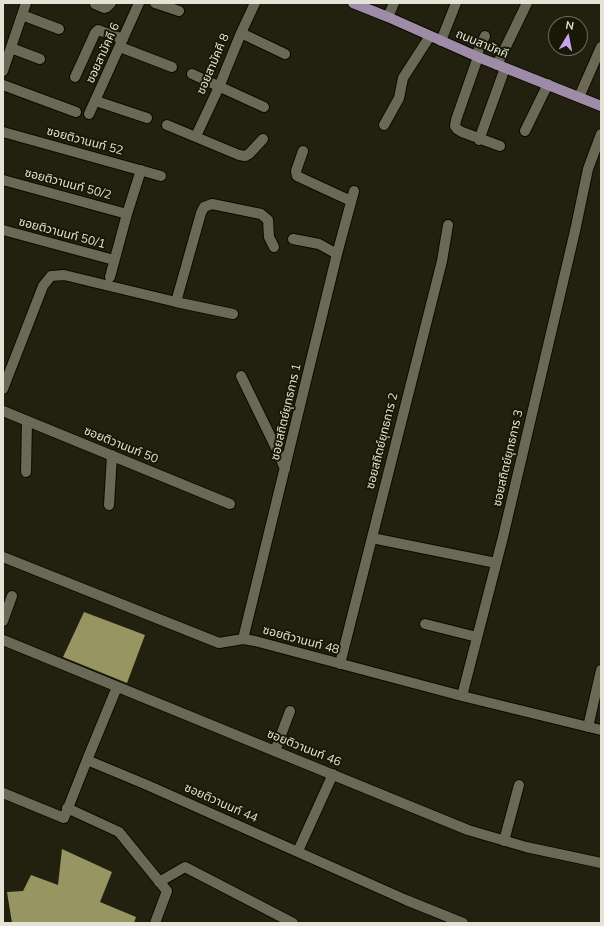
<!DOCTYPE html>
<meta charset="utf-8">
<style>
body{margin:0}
#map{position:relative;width:604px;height:926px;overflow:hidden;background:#22210f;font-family:Mulish,sans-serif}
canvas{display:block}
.frame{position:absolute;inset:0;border:4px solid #e3e3d8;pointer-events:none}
.north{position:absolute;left:548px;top:16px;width:40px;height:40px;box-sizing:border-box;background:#181807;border:1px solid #69695b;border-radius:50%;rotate:10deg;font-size:11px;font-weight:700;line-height:16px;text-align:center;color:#e3e3d8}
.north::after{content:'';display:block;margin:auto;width:14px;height:18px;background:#c9a5ee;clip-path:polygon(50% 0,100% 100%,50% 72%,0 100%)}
</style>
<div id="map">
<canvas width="604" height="926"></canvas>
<div class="frame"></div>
<div class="north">N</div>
</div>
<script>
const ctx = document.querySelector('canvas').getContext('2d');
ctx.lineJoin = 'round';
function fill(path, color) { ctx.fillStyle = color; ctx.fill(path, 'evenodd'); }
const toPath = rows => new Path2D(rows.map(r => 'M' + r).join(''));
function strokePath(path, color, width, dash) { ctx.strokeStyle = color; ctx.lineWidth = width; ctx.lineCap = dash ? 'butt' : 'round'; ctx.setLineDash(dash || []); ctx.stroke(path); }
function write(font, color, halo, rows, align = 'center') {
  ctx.font = font + ' Mulish,"Noto Sans Thai",sans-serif'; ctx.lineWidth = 4; ctx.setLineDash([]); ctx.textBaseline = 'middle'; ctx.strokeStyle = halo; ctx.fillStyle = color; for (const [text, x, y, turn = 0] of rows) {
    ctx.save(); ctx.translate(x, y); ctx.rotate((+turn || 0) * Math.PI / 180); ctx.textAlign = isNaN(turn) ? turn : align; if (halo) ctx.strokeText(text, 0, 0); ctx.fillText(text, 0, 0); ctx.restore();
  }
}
fill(toPath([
 [84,612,145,635,127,683,63,657],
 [62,849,112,872,100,902,136,917,134,923,12,923,7,892,23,891,31,875,58,885]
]), '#979562');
const minor = toPath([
 [155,3,179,11],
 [95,4,104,8,107,7,111,3],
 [22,15,59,29],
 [388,17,394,3],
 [241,33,285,54],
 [441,41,456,3],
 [120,47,172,67],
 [11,48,40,59],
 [476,56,485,36],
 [478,57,456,120,455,126,457,129,462,132,500,146],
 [497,65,527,3],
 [3,71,26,3],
 [192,74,264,107],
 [75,77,95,33,98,30,123,39],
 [3,85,76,112],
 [579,97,601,47],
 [96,101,147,118],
 [89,114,139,3],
 [167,125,239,155,245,156,249,154,263,139],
 [384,125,399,98,403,78,430,36],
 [525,131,548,84],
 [3,132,161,176],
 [196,136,219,87,241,33,255,3],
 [479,140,505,68],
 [303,151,296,171,297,176,351,201],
 [3,180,127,214],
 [3,230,114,260],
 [293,239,319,244,337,254],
 [110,277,127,214,141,170],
 [176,302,201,213,204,207,212,204,261,214,268,220,269,237,274,247],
 [241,376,278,452,285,469],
 [3,389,43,286,51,276,64,275,176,302,233,314],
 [3,411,230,504],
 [26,472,27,421],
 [109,505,112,455],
 [372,538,496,563],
 [3,557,219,643,243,639,255,641,462,696,601,730],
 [3,621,12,596],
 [425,624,477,637],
 [243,639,337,254,354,191],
 [3,640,468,830,526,847,601,863],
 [340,664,442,261,448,225],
 [462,696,503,537,575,231,588,169,601,134],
 [588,727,601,670],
 [275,751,290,711],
 [87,760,117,687],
 [3,793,64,818,87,760,147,785,406,900,463,923],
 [67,808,119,832,167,891,155,923],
 [504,841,519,785],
 [298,851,333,774],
 [159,882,185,867,293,923]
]);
const major = toPath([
 [353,3,388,17,478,57,601,106]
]);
strokePath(minor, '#0b0a00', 12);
strokePath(major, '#0b0a00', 12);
strokePath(minor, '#6a6955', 10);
strokePath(major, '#9e8ba8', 10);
write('12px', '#e3e3d8', '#181807', [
 ["ถนนสามัคคี",482,44,23],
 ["ซอยสามัคคี 6",103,53,-66],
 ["ซอยสามัคคี 8",213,64,-67],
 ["ซอยติวานนท์ 52",85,141,15],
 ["ซอยติวานนท์ 50/2",68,184,15],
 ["ซอยติวานนท์ 50/1",62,233,15],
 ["ซอยสถิตย์ยุทธการ 1",286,412,-77],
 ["ซอยสถิตย์ยุทธการ 2",382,441,-76],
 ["ซอยติวานนท์ 50",121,445,22],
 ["ซอยสถิตย์ยุทธการ 3",508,458,-77],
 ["ซอยติวานนท์ 48",301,640,15],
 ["ซอยติวานนท์ 46",304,748,22],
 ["ซอยติวานนท์ 44",221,803,24]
]);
</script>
